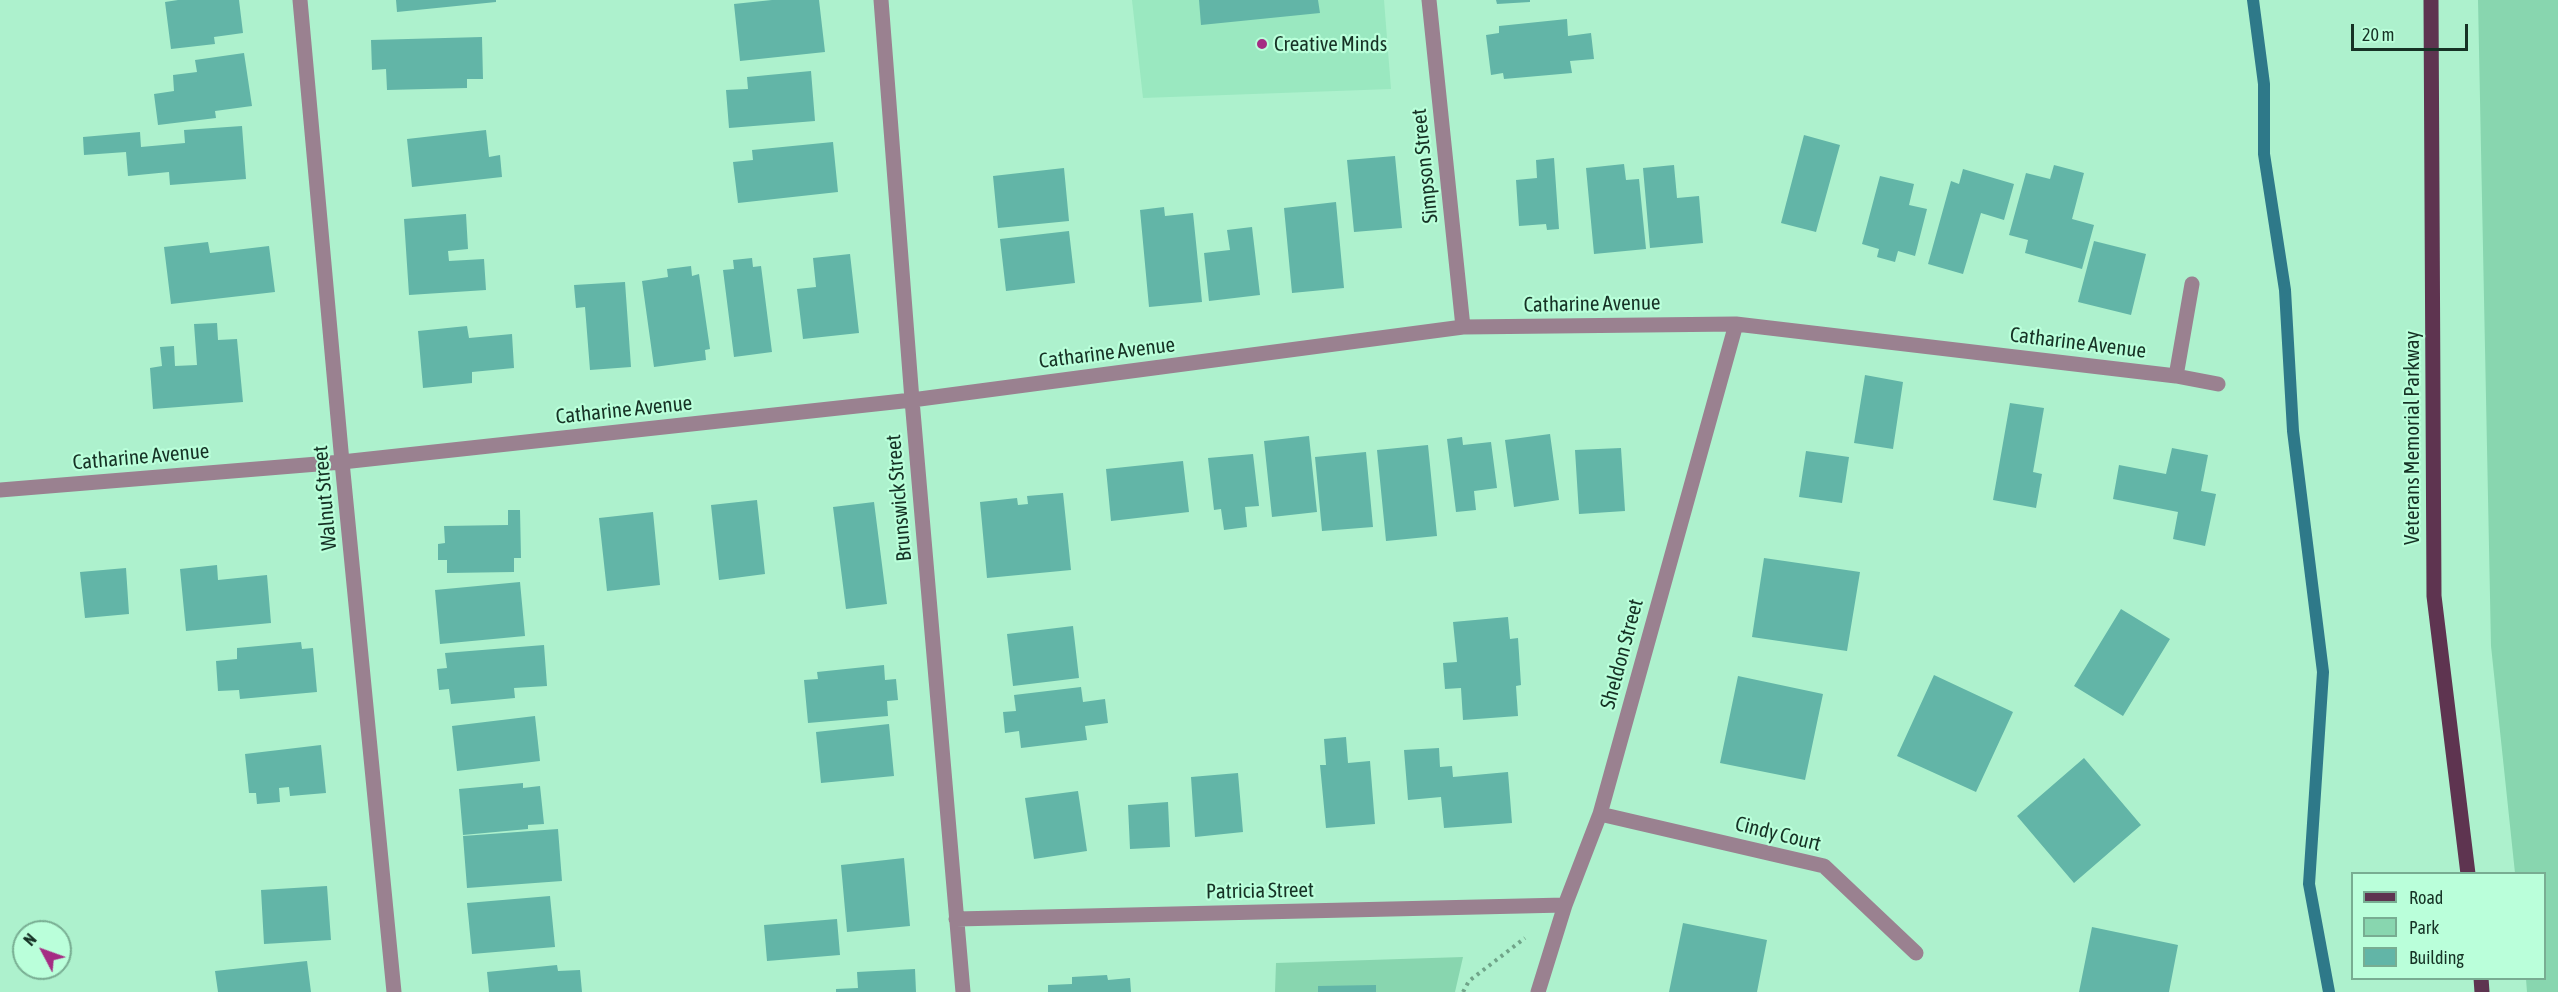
<!DOCTYPE html>
<style>
body{margin:0}
#map{position:relative;width:2558px;height:992px;overflow:hidden;background:#adf1cd;font-family:"Asap Condensed",sans-serif}
canvas{display:block}
.legend{position:absolute;left:2351px;top:872px;width:195px;height:108px;box-sizing:border-box;background:#baffda;border:2px solid #78ad92;margin:0;padding:8px 10px;list-style:none;font-size:18px;color:#163225}
.legend li{display:flex;align-items:center;gap:12px;height:30px}
.legend b{width:30px;border:2px solid #78ad92}
.north{position:absolute;left:12px;top:920px;width:60px;height:60px;box-sizing:border-box;background:#baffda;border:2px solid #78ad92;border-radius:50%;rotate:311deg;font-size:16px;font-weight:700;line-height:24px;text-align:center;color:#163225}
.north::after{content:'';display:block;margin:auto;width:21px;height:27px;background:#a52c83;clip-path:polygon(50% 0,100% 100%,50% 72%,0 100%)}
.scale{position:absolute;left:2351px;top:24px;width:117px;height:27px;box-sizing:border-box;border:3px solid #163225;border-top:0;padding-left:8px;font-size:18px;line-height:21px;white-space:nowrap;color:#163225;-webkit-text-stroke:4px #baffda;paint-order:stroke}
</style>
<div id="map">
<canvas width="2558" height="992"></canvas>
<ul class="legend">
<li><b style="height:8px;background:#5e3450"></b>Road</li>
<li><b style="height:16px;background:#88d6af"></b>Park</li>
<li><b style="height:16px;background:#62b5a7"></b>Building</li>
</ul>
<div class="north">N</div>
<div class="scale">20 m</div>
</div>
<script>
const ctx = document.querySelector('canvas').getContext('2d');
ctx.lineJoin = 'round';
function fill(path, color) { ctx.fillStyle = color; ctx.fill(path, 'evenodd'); }
const toPath = rows => new Path2D(rows.map(r => 'M' + r).join(''));
function strokePath(path, color, width, dash) { ctx.strokeStyle = color; ctx.lineWidth = width; ctx.lineCap = dash ? 'butt' : 'round'; ctx.setLineDash(dash || []); ctx.stroke(path); }
function write(font, color, halo, rows, align = 'center') {
  ctx.font = font + ' "Asap Condensed",sans-serif'; ctx.lineWidth = 4.5; ctx.setLineDash([]); ctx.textBaseline = 'middle'; ctx.strokeStyle = halo; ctx.fillStyle = color; for (const [text, x, y, turn = 0] of rows) {
    ctx.save(); ctx.translate(x, y); ctx.rotate((+turn || 0) * Math.PI / 180); ctx.textAlign = isNaN(turn) ? turn : align; if (halo) ctx.strokeText(text, 0, 0); ctx.fillText(text, 0, 0); ctx.restore();
  }
}
fill(toPath([
 [1132,0,1384,0,1391,89,1143,98]
]), '#9ae8c0');
fill(toPath([
 [2478,0,2558,0,2558,992,2527,992,2526,979,2544,978,2544,874,2515,873,2491,646],
 [1463,957,1455,992,1275,992,1276,963]
]), '#88d6af');
strokePath(toPath([
 [2253,0,2264,84,2264,154,2285,290,2293,431,2323,672,2309,884,2329,992]
]), '#2e7989', 12);
fill(toPath([
 [178,0,239,0,243,33,214,37,215,44,171,49,165,2],
 [396,0,496,0,496,2,397,12],
 [772,0,819,0,825,52,740,61,734,4],
 [1199,0,1318,0,1320,13,1201,25],
 [1496,0,1530,0,1530,2,1497,4],
 [1567,19,1568,36,1591,33,1594,59,1570,61,1572,73,1504,79,1503,73,1491,75,1486,35,1499,33,1499,26],
 [482,37,483,79,467,79,467,88,387,90,386,69,372,70,371,40],
 [244,53,252,106,215,111,216,118,158,125,154,94,174,91,173,75,197,72,195,60],
 [811,71,815,121,729,128,726,90,748,89,747,77],
 [242,126,246,179,170,185,169,172,128,176,126,152,84,155,83,137,140,132,141,147,185,143,184,130],
 [486,130,489,157,500,155,502,177,412,187,407,139],
 [1804,135,1840,145,1816,232,1781,223],
 [833,142,838,192,738,203,733,162,753,160,752,150],
 [1395,156,1402,228,1354,232,1347,160],
 [1554,158,1559,229,1547,230,1546,224,1519,226,1516,180,1537,178,1536,160],
 [1624,164,1626,180,1639,179,1646,249,1594,254,1586,168],
 [1674,165,1677,198,1699,196,1703,243,1650,248,1643,168],
 [2054,165,2084,173,2072,219,2094,225,2082,269,2025,253,2028,240,2009,235,2026,173,2050,179],
 [1064,168,1069,221,998,228,993,176],
 [1963,169,2014,184,2004,220,1981,213,1963,274,1928,264,1951,181,1959,184],
 [1880,176,1914,184,1909,205,1927,209,1915,256,1898,251,1895,262,1877,257,1879,249,1862,244],
 [1336,202,1344,288,1292,293,1284,208],
 [1164,207,1165,216,1193,213,1202,302,1149,307,1140,210],
 [466,214,468,249,448,251,449,261,484,259,486,290,409,295,404,219],
 [1252,227,1260,295,1209,301,1204,253,1230,250,1227,230],
 [1069,231,1075,283,1006,291,1000,239],
 [2094,241,2146,254,2131,315,2078,302],
 [208,242,210,253,269,246,275,292,171,304,164,247],
 [850,254,859,333,803,339,797,289,816,287,813,258],
 [752,258,753,267,761,266,772,352,734,357,723,270,734,269,733,260],
 [691,266,692,276,699,274,710,349,705,350,706,360,654,367,642,281,668,277,667,269],
 [625,282,631,367,590,370,585,307,576,308,574,285],
 [217,323,218,340,237,339,243,402,153,409,150,368,162,366,160,347,174,346,175,366,197,365,194,324],
 [467,326,469,338,512,334,514,368,472,372,472,383,423,388,418,331],
 [1865,375,1903,382,1893,449,1854,443],
 [2010,403,2044,408,2033,472,2042,474,2036,508,1993,500],
 [1550,434,1559,500,1514,507,1505,440],
 [1309,436,1317,512,1272,517,1264,441],
 [1462,437,1463,445,1491,442,1497,488,1474,491,1476,510,1456,512,1447,439],
 [1428,445,1437,536,1386,541,1377,450],
 [1621,448,1625,511,1579,514,1575,450],
 [2172,448,2208,455,2201,491,2216,494,2205,546,2173,539,2178,512,2113,499,2119,465,2166,474],
 [1806,451,1849,457,1842,503,1799,497],
 [1366,452,1373,527,1322,531,1315,457],
 [1253,454,1259,506,1245,507,1247,527,1224,530,1221,509,1214,510,1208,458],
 [1183,461,1189,512,1111,521,1106,469],
 [1063,493,1071,570,987,578,980,502,1017,498,1018,505,1028,504,1027,496],
 [757,500,765,574,719,580,711,505],
 [874,502,887,604,846,609,833,507],
 [508,510,520,510,521,558,514,558,514,572,447,573,447,560,438,560,438,544,445,543,444,526,508,525],
 [653,512,660,585,607,591,599,518],
 [1764,558,1860,572,1847,651,1752,637],
 [217,565,218,580,267,575,271,623,186,631,180,569],
 [126,568,129,614,85,618,80,572],
 [520,582,525,636,440,644,435,590],
 [2121,609,2170,639,2123,716,2074,686],
 [1508,617,1510,639,1518,638,1521,685,1516,686,1518,716,1463,720,1461,688,1445,689,1443,663,1457,662,1453,622],
 [1073,626,1079,678,1013,686,1007,634],
 [301,642,302,649,313,648,317,692,240,699,239,690,218,691,216,661,237,659,237,648],
 [544,645,547,686,514,688,515,698,451,704,449,689,439,690,437,669,447,668,445,653],
 [884,665,885,680,896,679,898,700,887,701,888,716,808,723,804,680,818,679,817,672],
 [1934,675,2013,712,1976,792,1897,756],
 [1738,676,1823,694,1805,780,1720,763],
 [1081,687,1083,702,1105,699,1108,723,1085,726,1087,740,1021,748,1019,731,1005,733,1003,712,1016,711,1014,695],
 [535,716,540,761,457,771,452,726],
 [889,724,894,776,821,783,816,732],
 [1346,737,1348,763,1370,761,1375,824,1326,828,1320,765,1326,765,1324,739],
 [321,745,326,793,290,796,289,787,279,788,280,802,257,804,256,793,249,793,245,754],
 [1439,748,1440,767,1452,766,1453,777,1508,772,1512,823,1444,828,1441,797,1408,800,1404,750],
 [2084,758,2141,825,2074,883,2017,816],
 [1238,773,1243,832,1195,837,1191,777],
 [523,783,523,788,540,786,544,824,528,825,528,829,463,835,459,789],
 [1078,791,1087,851,1034,859,1025,798],
 [1168,802,1170,847,1130,849,1128,805],
 [558,829,562,881,467,888,463,836],
 [904,858,910,926,847,932,841,865],
 [327,886,331,940,264,944,261,890],
 [550,896,555,947,472,954,467,903],
 [837,919,840,955,767,961,764,925],
 [1683,923,1767,940,1757,992,1669,992],
 [2092,927,2178,945,2169,992,2079,992],
 [307,961,311,992,218,992,215,971],
 [557,965,558,971,580,970,582,992,489,992,487,972],
 [915,969,916,992,836,992,836,989,858,988,857,972],
 [1107,975,1108,980,1130,978,1131,992,1048,992,1048,985,1072,984,1072,977],
 [1376,985,1376,992,1318,992,1318,986]
]), '#62b5a7');
strokePath(toPath([
 [1463,992,1469,981,1525,938]
]), '#70a489', 4, [3, 4.5]);
strokePath(toPath([
 [300,0,342,462,394,992],
 [881,0,912,400,963,992],
 [1429,0,1463,327],
 [2176,376,2192,284],
 [0,490,342,462,912,400,1463,327,1736,324,2176,376,2218,384],
 [1600,814,1824,866,1916,953],
 [956,919,1565,905],
 [1538,992,1565,905,1600,814,1736,324]
]), '#9a8190', 15);
strokePath(toPath([
 [2431,0,2434,596,2468,874],
 [2481,978,2482,992]
]), '#5e3450', 15);
for (const [x, y, r, color] of [
 [1262,44,6,"#a52c83"]
]) { const dot = new Path2D(); dot.arc(x, y, r, 0, 2 * Math.PI); ctx.fillStyle = color; ctx.fill(dot); strokePath(dot, '#baffda', 2); }
write('21px', '#163225', '#baffda', [
 ["Creative Minds",1274,44]
], 'left');
write('21px', '#163225', '#baffda', [
 ["Simpson Street",1425,166,-96],
 ["Catharine Avenue",1592,304,-1],
 ["Catharine Avenue",2078,343,7],
 ["Catharine Avenue",1107,353,-7],
 ["Catharine Avenue",624,410,-6],
 ["Veterans Memorial Parkway",2412,438,-90],
 ["Catharine Avenue",141,457,-5],
 ["Walnut Street",325,498,-95],
 ["Brunswick Street",899,498,-95],
 ["Sheldon Street",1622,654,-75],
 ["Cindy Court",1778,834,14],
 ["Patricia Street",1260,891,-1]
]);
</script>
